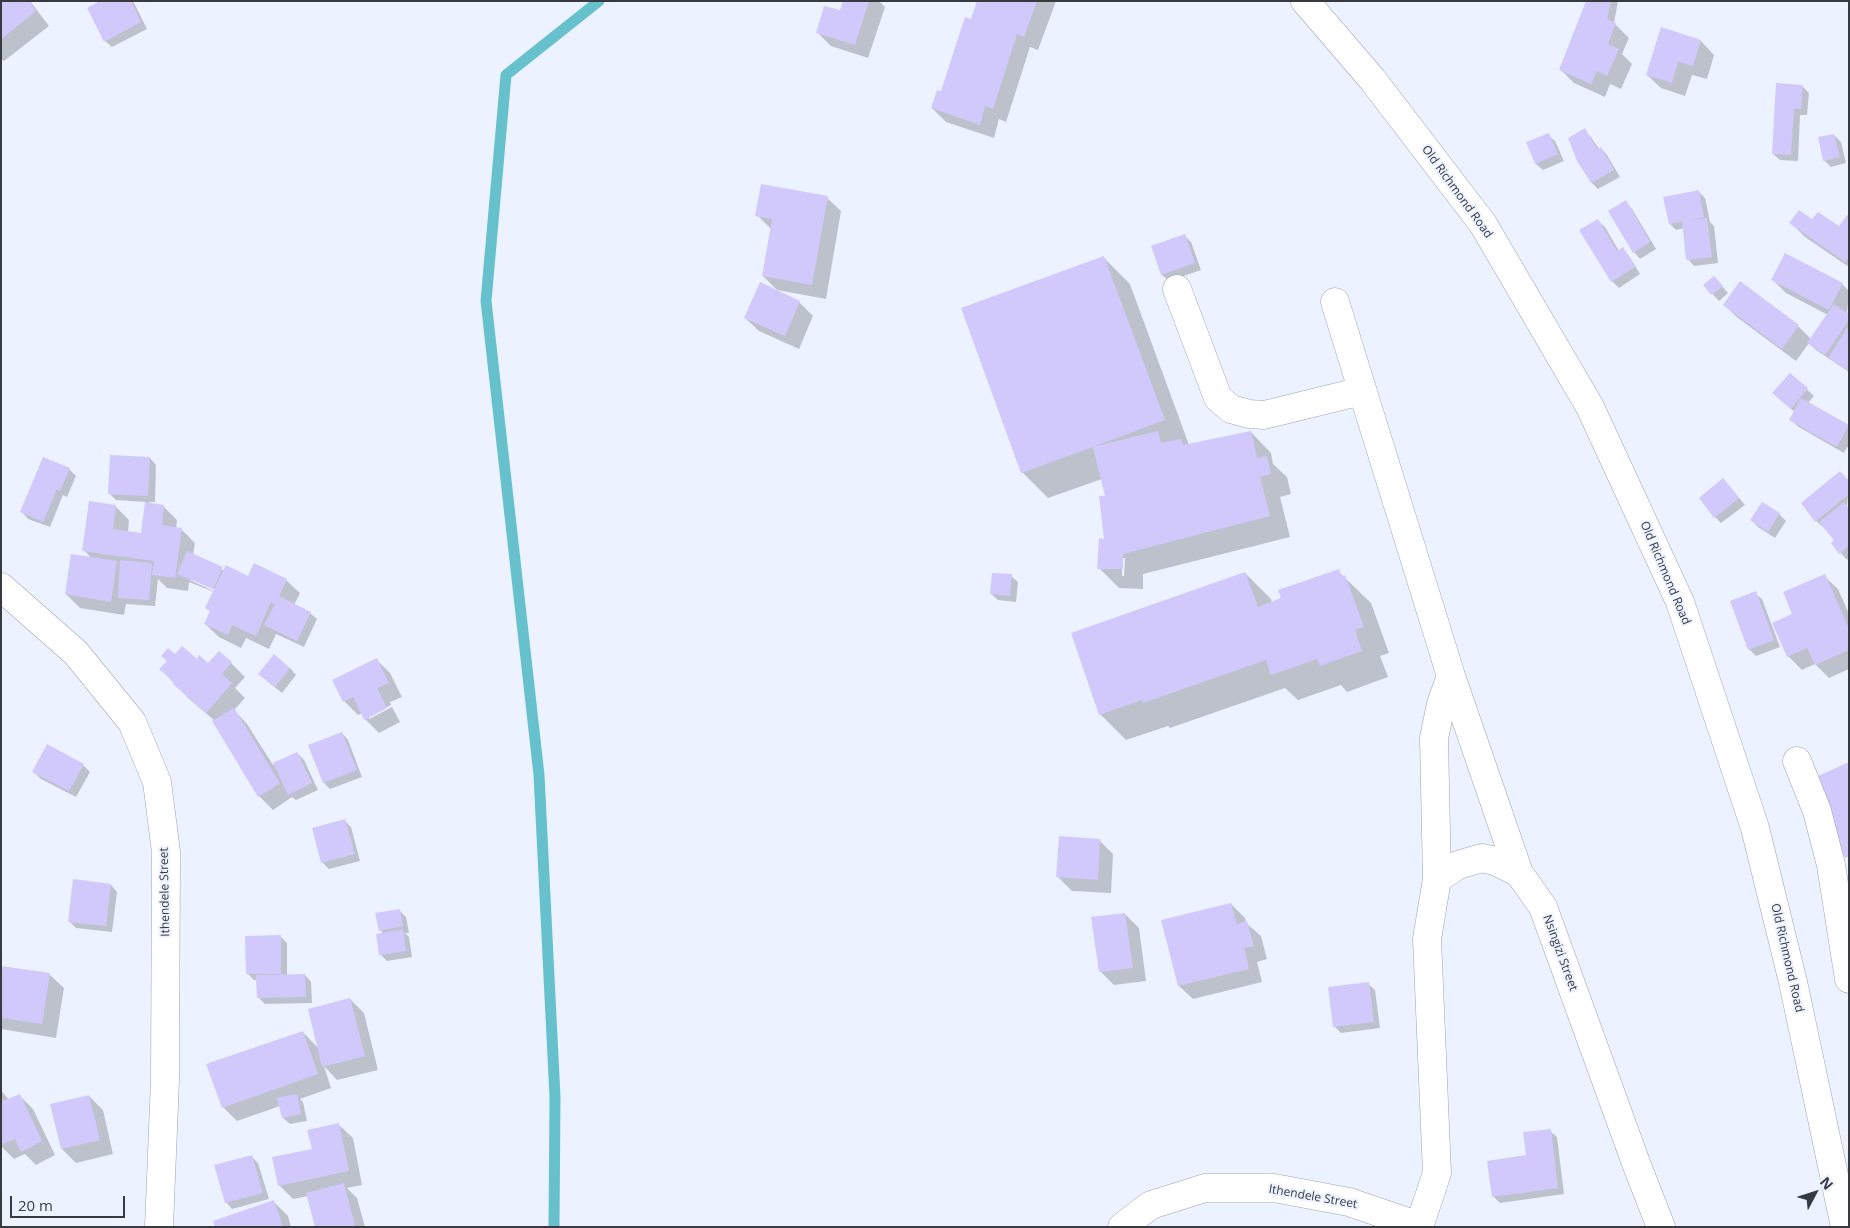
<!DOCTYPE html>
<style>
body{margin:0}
#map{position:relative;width:1850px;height:1228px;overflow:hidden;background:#ecf2ff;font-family:"Open Sans",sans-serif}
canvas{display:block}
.frame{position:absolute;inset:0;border:2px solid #373a3f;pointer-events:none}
.north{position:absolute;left:1790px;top:1168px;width:50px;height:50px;-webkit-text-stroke:4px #ecf2ff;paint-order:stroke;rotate:50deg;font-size:14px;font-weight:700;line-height:20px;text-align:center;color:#373a3f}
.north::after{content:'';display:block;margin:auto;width:18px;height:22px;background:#373a3f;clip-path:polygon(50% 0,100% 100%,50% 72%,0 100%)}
.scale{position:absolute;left:10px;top:1196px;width:115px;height:22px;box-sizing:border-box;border:2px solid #373a3f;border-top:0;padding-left:6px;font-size:15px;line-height:18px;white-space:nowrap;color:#373a3f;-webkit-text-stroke:4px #ecf2ff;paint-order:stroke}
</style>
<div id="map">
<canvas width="1850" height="1228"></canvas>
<div class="frame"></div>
<div class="north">N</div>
<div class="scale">20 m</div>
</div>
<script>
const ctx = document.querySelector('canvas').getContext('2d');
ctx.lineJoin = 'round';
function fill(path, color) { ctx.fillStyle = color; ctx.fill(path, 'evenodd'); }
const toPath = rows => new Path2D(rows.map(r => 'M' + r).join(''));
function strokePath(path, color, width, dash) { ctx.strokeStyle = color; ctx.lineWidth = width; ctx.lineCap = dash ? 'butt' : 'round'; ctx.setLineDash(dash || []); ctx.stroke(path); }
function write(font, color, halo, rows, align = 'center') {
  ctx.font = font + ' "Open Sans",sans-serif'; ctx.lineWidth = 4; ctx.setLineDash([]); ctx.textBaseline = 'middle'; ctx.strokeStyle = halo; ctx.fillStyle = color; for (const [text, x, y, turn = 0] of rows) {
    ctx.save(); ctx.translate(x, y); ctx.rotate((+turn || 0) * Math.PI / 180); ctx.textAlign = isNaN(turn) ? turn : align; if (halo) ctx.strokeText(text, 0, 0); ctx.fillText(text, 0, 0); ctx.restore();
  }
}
fill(toPath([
 [1,1,30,1,49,26,4,61,1,59],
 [98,1,133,1,147,29,112,47,105,41,99,3],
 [844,1,879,1,885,7,868,58,831,46,817,32,841,12],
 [978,1,1056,1,1038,50,1030,47,1006,122,999,119,994,138,946,122,932,108,942,93],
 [1587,1,1618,1,1614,23,1629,38,1622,54,1632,64,1621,89,1610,84,1605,97,1574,83,1560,69],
 [1701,41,1714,55,1707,79,1692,75,1685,96,1661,88,1647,75],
 [1802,86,1809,93,1807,115,1800,115,1798,161,1780,160,1773,154],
 [1584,130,1591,137,1599,149,1601,148,1607,155,1620,177,1598,189,1592,183,1578,160],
 [1548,135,1555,141,1564,161,1543,170,1536,164,1527,143],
 [1834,135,1841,142,1846,163,1831,167,1824,160],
 [1698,191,1705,198,1710,222,1714,226,1718,263,1694,266,1688,259,1684,228,1676,230,1670,224],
 [827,198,841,211,826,299,777,290,763,276,771,229,757,215],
 [1626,202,1632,209,1656,249,1640,259,1634,252],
 [1849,215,1849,267,1805,237,1791,223,1813,221,1840,228],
 [1598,221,1605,227,1619,251,1623,249,1629,256,1640,274,1619,288,1612,281],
 [1184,235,1191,242,1201,270,1169,281,1162,275,1152,246],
 [1785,254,1842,284,1849,291,1847,314,1849,315,1849,372,1816,350,1809,343,1796,361,1738,318,1724,305,1798,326,1811,339,1828,315,1786,293,1772,279],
 [1104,258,1130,284,1189,445,1251,432,1271,453,1273,464,1287,477,1291,494,1280,497,1290,537,1143,574,1143,589,1119,588,1099,568,1106,540,1106,497,1102,479,1048,498,1022,472],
 [1122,558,1125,558,1124,576,1122,576],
 [1720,284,1728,293,1719,301,1704,285],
 [799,302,813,316,799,349,759,331,745,318],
 [1790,374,1814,396,1808,403,1849,426,1849,448,1847,447,1844,453,1797,426,1791,419,1795,412,1780,400],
 [150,458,156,465,155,502,149,502,149,504,163,506,177,520,176,528,181,529,195,543,193,555,225,571,249,577,286,580,300,593,294,605,310,613,317,619,304,647,276,634,269,649,246,638,241,648,219,637,205,624,211,612,207,608,214,592,189,582,188,591,167,588,158,579,155,606,126,604,124,615,80,608,66,594,91,558,84,550,115,506,129,520,128,532,142,534,146,502,116,500,110,494],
 [190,578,219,591,218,593,190,580],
 [69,469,76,476,67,497,63,495,50,527,28,519,22,512],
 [1849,481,1847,507,1849,558,1847,560,1832,543,1835,541,1824,526,1823,527,1816,521],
 [1730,487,1745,505,1721,523,1715,517],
 [1762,503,1779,514,1786,521,1775,538,1758,527,1752,520],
 [1338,571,1371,603,1389,653,1380,656,1388,677,1347,692,1341,685,1298,700,1285,688,1170,728,1168,726,1126,740,1100,714,1245,573,1271,599,1272,603],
 [1011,576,1018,582,1016,602,998,600,991,594],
 [1824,576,1838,589,1849,614,1849,669,1829,678,1815,664,1802,670,1788,656,1794,615],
 [1755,593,1762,599,1780,647,1756,656,1749,649],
 [176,655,208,665,231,663,245,677,235,688,245,698,234,710,247,724,273,765,297,753,304,760,318,790,296,800,292,797,273,810,259,796,215,721,188,698,161,669],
 [377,660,390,673,402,697,390,702,391,705,369,716,369,719,392,707,400,722,379,733,365,719,362,713,358,715,344,701],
 [290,668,296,675,282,693,267,681],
 [342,733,348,740,362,777,330,789,324,783,309,745],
 [83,765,90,772,76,797,41,779,34,772],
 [344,820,351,827,360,861,329,869,322,862],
 [1099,840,1113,854,1111,893,1072,891,1058,877],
 [111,885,117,892,112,932,76,928,69,921],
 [1231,904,1245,918,1246,923,1261,936,1267,959,1257,962,1262,982,1193,999,1179,986],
 [399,910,406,917,409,933,405,933,409,937,412,957,387,961,380,954,384,934,380,930],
 [1125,914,1139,928,1146,981,1114,985,1101,972],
 [281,937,287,943,287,976,305,975,311,982,312,1003,265,1004,258,997,258,980,254,980,247,973],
 [1,967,50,975,64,988,56,1038,1,1029],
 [1368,984,1375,990,1380,1028,1341,1033,1334,1026],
 [350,999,364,1013,378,1070,337,1080,324,1066,331,1088,300,1099,303,1102,307,1121,290,1124,283,1118,280,1106,237,1121,223,1107,303,1032,319,1049],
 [1,1090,9,1100,19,1095,33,1109,55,1155,36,1165,25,1154,14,1159,1,1146],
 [89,1096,103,1110,113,1154,76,1163,62,1149],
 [339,1125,353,1138,362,1185,347,1188,357,1198,365,1227,317,1227,308,1196,293,1199,279,1185],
 [1550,1131,1557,1137,1564,1194,1500,1203,1493,1196],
 [251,1156,258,1163,269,1199,232,1209,226,1202],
 [274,1202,288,1216,291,1227,216,1227]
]), '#0003');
strokePath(toPath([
 [554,1227,555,1097,539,775,486,301,506,75,599,1]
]), '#67c1cc', 11);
fill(toPath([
 [1,1,29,1,36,11,1,39],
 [100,1,131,1,141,22,104,42,87,8],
 [843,1,869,1,855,45,816,33,824,6,840,10],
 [977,1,1037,1,1024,37,1017,34,993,109,985,106,980,125,931,108,937,90,941,91,965,17,971,19],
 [1586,1,1611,1,1607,19,1616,23,1608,44,1619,49,1607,76,1597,71,1591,84,1559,70],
 [1661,27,1701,40,1693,66,1678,62,1672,83,1646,75],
 [1776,83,1803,85,1801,109,1794,109,1791,155,1772,154],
 [1585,128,1597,149,1601,147,1614,170,1591,183,1577,161,1568,138],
 [1549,133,1558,154,1535,164,1526,142],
 [1834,134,1840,157,1823,161,1818,137],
 [761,184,828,196,812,285,762,276,772,219,755,216],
 [1699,190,1704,217,1690,220,1707,218,1712,257,1686,260,1682,221,1669,224,1663,197],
 [1626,200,1650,242,1633,253,1608,211],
 [1799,210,1812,219,1818,212,1839,226,1849,213,1849,257,1845,262,1789,223],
 [1598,219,1617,251,1623,247,1635,267,1611,282,1579,230],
 [1185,234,1195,263,1161,275,1151,246],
 [1785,253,1843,283,1829,310,1771,280],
 [1104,256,1165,420,1093,447,1158,431,1161,443,1181,439,1183,445,1251,431,1257,458,1267,456,1271,474,1260,477,1270,516,1123,554,1123,569,1097,569,1099,538,1104,539,1099,496,1105,496,1093,447,1021,473,961,308],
 [1714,276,1723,286,1711,295,1703,285],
 [1740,281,1799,325,1782,349,1723,305],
 [760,282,800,301,785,336,744,318],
 [1834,304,1849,314,1849,320,1825,355,1807,343],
 [1849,325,1849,371,1828,358],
 [1790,373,1808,388,1791,409,1772,393],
 [1801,398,1849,425,1837,447,1789,420],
 [110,455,150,457,148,496,108,494],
 [43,457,70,468,60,491,57,489,43,522,20,512],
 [1840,471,1849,481,1849,494,1815,522,1801,503],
 [1723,478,1739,498,1714,518,1699,498],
 [89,501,116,505,113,529,141,533,145,502,164,505,162,525,182,528,175,578,152,575,154,561,82,551],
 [1762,502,1780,513,1768,532,1750,520],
 [1844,502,1849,508,1849,546,1839,554,1831,543,1834,540,1819,522],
 [187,551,223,567,213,589,177,574],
 [71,554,117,561,111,602,65,594],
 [120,560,152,563,149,600,118,598],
 [254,563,287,579,279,596,311,612,297,641,264,625,275,604,271,602,256,636,232,625,228,635,204,624,210,611,205,608,226,565,248,576],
 [1339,569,1342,577,1345,575,1364,627,1355,630,1362,651,1320,666,1317,659,1271,675,1266,660,1143,703,1142,700,1099,715,1071,633,1245,572,1258,607,1281,598,1278,590],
 [992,573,1012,574,1010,596,990,594],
 [1825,574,1849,629,1849,650,1815,665,1807,648,1787,657,1772,623,1792,614,1783,592],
 [1756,591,1774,640,1748,650,1730,601],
 [182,646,197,659,199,655,208,663,219,651,232,662,222,674,232,683,206,713,173,684,174,682,159,669,167,661,161,656,168,648,175,654],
 [274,654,290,668,275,687,258,674],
 [377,658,389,683,377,688,387,708,364,720,353,697,343,702,332,680],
 [234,708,280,783,258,797,212,721],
 [342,732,357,770,323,783,308,745],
 [47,744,84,764,69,791,32,772],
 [297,752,312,783,288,795,273,763],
 [1849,762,1849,856,1845,858,1809,780],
 [345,819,355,854,321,863,312,828],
 [1059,836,1100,839,1098,880,1056,877],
 [73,879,111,884,106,926,68,922],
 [1231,903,1237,924,1247,921,1254,946,1244,948,1249,969,1178,986,1161,920],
 [400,909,403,926,379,931,375,913],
 [1125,913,1133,968,1099,972,1091,917],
 [403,929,406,951,379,955,376,934],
 [281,935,281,974,246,974,245,936],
 [1,966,50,973,42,1024,1,1018],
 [305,974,306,997,257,998,256,975],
 [1369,982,1374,1022,1333,1027,1328,987],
 [350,998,365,1056,322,1067,308,1009],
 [303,1031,318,1074,222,1108,206,1064],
 [20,1094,42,1141,21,1152,15,1139,1,1145,1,1098,3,1101],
 [297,1094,301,1114,282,1118,277,1098],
 [89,1095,100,1140,61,1149,50,1104],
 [339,1123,349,1171,278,1186,272,1157,312,1149,307,1130],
 [1551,1129,1558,1188,1492,1197,1487,1161,1526,1155,1523,1132],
 [252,1155,263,1193,225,1203,214,1165],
 [344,1183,355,1226,315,1227,306,1193],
 [274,1200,283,1227,215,1227,213,1221]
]), '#d1c8fb');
const minor = toPath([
 [1305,1,1372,79,1483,224,1590,407,1680,602,1755,828,1793,982,1845,1227],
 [1177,289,1218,398,1231,409,1249,414,1264,415,1362,391],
 [1335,302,1451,676,1519,873],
 [1,587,76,653,132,722,157,782,166,852,165,1080,159,1227],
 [1797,761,1817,811,1831,865,1849,979],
 [1437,879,1434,738,1441,704,1451,676],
 [1122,1227,1151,1205,1205,1188,1274,1188,1349,1202,1419,1226],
 [1419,1227,1437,1173,1427,939,1437,879,1458,865,1482,858,1495,861,1519,873,1543,907,1636,1163,1661,1227]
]);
strokePath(minor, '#9da3af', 29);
strokePath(minor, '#fff', 28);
write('12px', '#373a3f', '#ecf2ff', [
 ["Old Richmond Road",1457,192,54],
 ["Old Richmond Road",1665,573,67],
 ["Ithendele Street",165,892,-91],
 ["Nsingizi Street",1560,953,70],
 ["Old Richmond Road",1787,958,77],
 ["Ithendele Street",1313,1197,10]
]);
</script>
